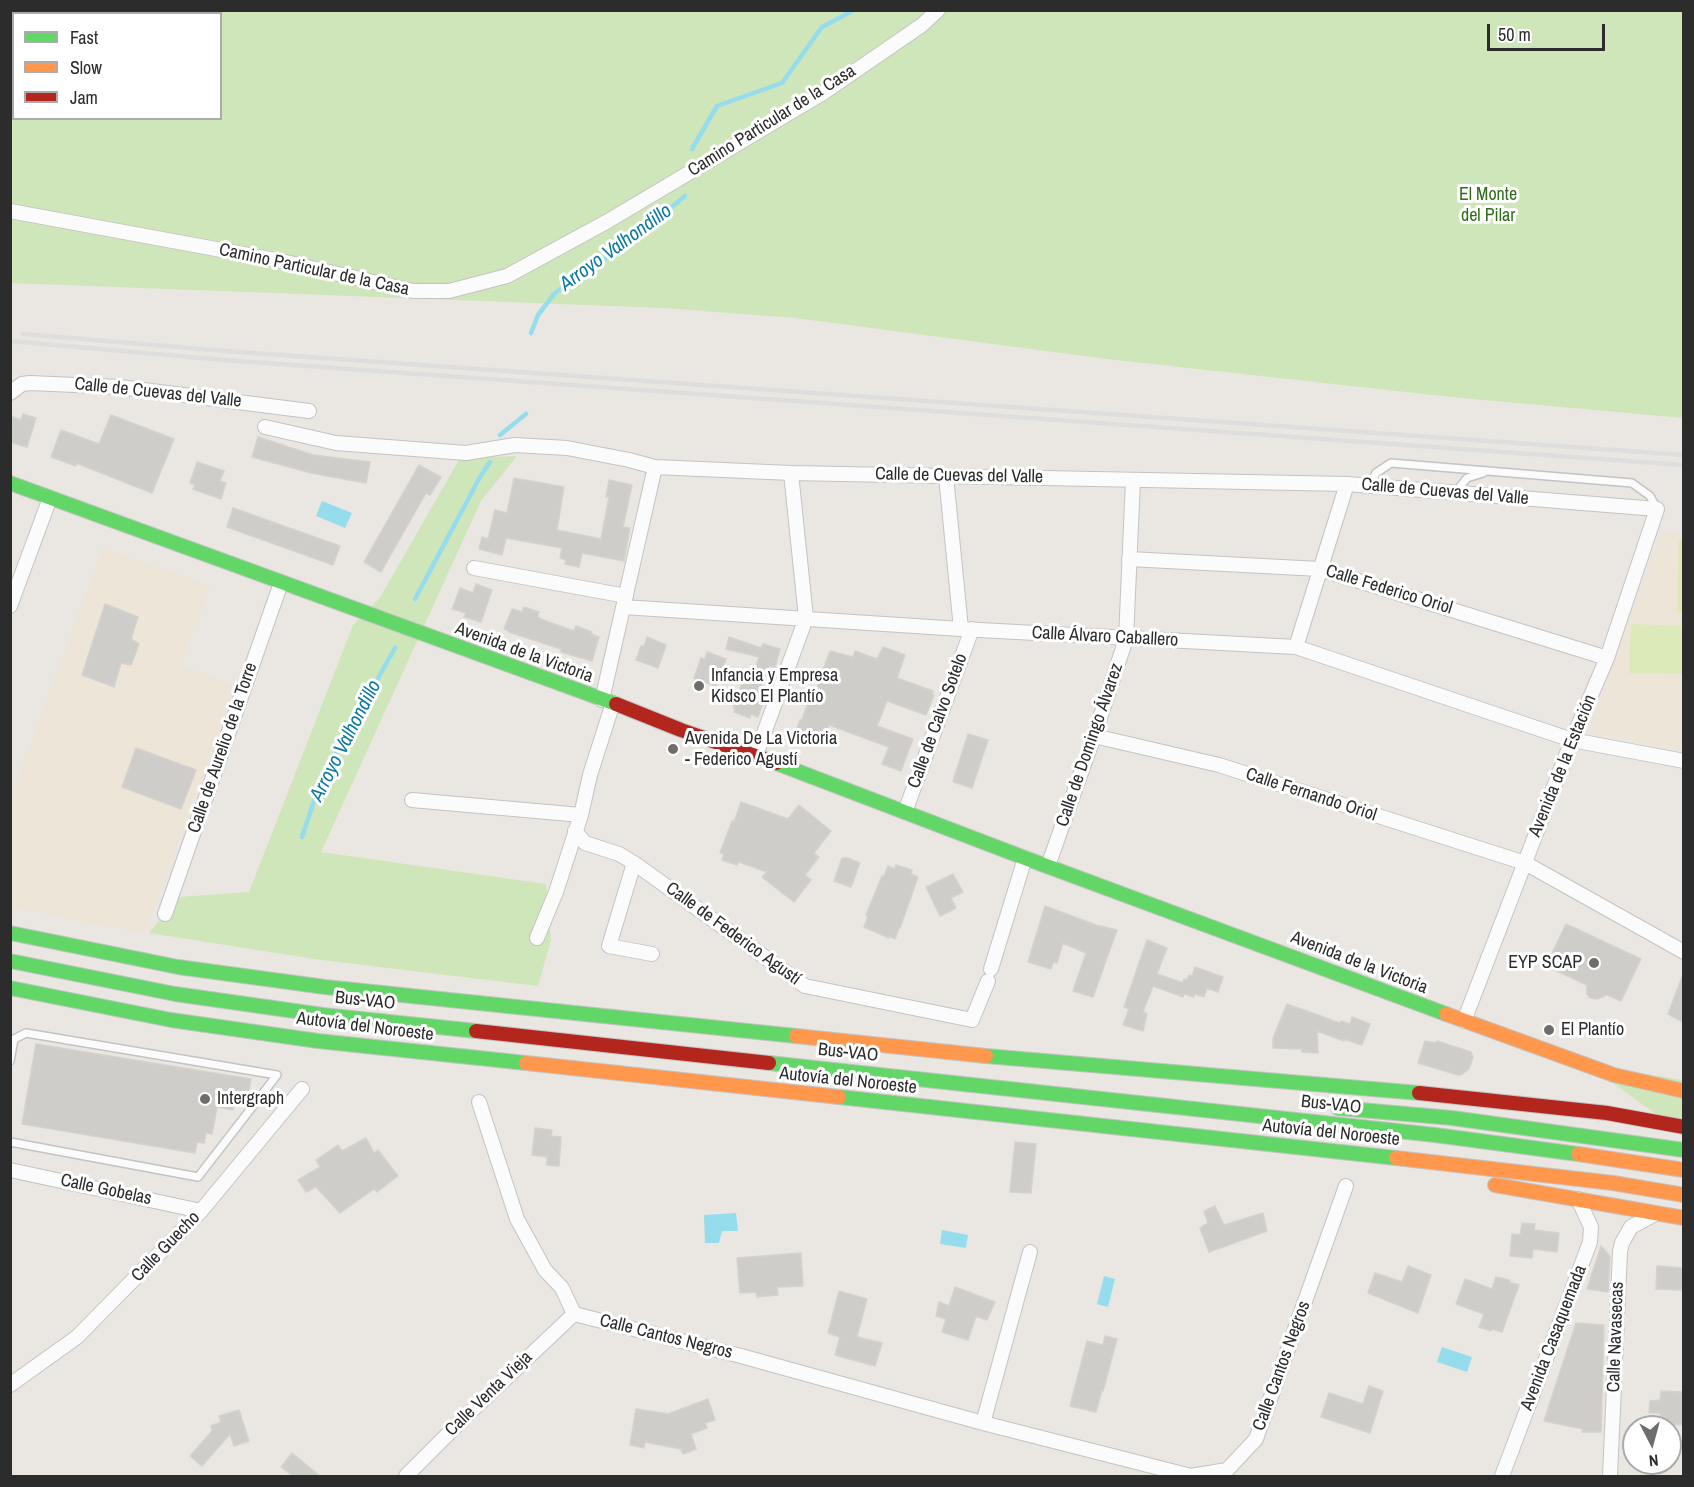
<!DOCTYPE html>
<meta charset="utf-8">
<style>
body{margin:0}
#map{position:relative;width:1694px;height:1487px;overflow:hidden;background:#eae7e2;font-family:"Archivo Narrow",sans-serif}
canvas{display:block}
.frame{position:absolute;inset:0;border:12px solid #2c2c2c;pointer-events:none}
.legend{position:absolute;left:12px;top:12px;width:210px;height:108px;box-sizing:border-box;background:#fff;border:2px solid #ababab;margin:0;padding:8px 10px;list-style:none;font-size:18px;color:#2c2c2c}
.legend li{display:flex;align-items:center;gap:12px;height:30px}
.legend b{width:30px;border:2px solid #ababab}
.north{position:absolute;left:1622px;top:1415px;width:60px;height:60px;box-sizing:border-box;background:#fff;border:2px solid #ababab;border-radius:50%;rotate:174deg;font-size:16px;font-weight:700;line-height:24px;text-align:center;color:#2c2c2c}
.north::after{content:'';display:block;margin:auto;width:21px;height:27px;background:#6e6d6c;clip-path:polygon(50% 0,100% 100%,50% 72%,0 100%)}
.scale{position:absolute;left:1487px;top:24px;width:118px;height:27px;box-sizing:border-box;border:3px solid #2c2c2c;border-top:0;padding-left:8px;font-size:18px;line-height:21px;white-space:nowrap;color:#2c2c2c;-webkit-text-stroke:4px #fff;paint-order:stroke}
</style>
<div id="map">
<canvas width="1694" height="1487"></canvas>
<div class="frame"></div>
<ul class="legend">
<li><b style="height:8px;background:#63d668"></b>Fast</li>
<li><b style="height:8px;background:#ff974d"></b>Slow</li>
<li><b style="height:8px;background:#b3261e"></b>Jam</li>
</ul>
<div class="north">N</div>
<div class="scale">50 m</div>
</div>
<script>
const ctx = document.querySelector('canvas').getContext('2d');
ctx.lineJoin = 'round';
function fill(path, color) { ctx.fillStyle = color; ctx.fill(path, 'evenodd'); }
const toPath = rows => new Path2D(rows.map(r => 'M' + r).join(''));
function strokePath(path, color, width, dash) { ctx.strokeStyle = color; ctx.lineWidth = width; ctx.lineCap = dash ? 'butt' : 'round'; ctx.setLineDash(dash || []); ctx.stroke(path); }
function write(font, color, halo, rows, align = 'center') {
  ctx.font = font + ' "Archivo Narrow",sans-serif'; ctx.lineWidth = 6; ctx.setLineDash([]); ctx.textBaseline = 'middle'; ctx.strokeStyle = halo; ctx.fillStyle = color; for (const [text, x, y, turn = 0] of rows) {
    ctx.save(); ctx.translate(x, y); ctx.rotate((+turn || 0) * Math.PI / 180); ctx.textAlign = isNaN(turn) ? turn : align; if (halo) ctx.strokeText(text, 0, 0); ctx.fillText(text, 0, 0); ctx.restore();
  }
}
fill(toPath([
 [1662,532,1683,534,1683,751,1595,734,1590,726],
 [103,548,210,586,181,666,236,686,145,934,11,907,10,799]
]), '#ede5d7');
fill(toPath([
 [11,11,1683,11,1683,418,1451,397,1107,359,795,318,663,308,11,283],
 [14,14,220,14,220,118,14,118],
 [517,456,481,501,321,852,546,884,551,940,538,986,321,960,149,933,179,897,249,892,353,625,379,599,460,458],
 [1587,1064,1683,1080,1683,1134]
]), '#cfe6ba');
fill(toPath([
 [1679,539,1683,539,1683,613,1677,613],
 [1631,624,1683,626,1683,674,1629,673]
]), '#dbeab8');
fill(toPath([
 [322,501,352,513,345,528,316,516],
 [736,1213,738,1231,722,1231,719,1243,705,1243,704,1215],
 [942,1230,968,1235,966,1248,940,1244],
 [1104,1276,1115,1279,1108,1307,1097,1304],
 [1442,1347,1472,1357,1467,1372,1437,1362]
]), '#95dced');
strokePath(toPath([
 [692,149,717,106,782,83,822,27,854,10],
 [531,333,538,315,555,293,625,245,685,196],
 [500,435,526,414],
 [415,599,480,477,490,462],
 [302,837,321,780,395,648]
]), '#95dced', 4.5);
const building = toPath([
 [23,414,36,418,27,447,10,442,10,416,21,420,23,414],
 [111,415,174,439,152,493,76,463,76,466,51,457,61,430,99,444,111,415],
 [258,437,313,455,370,462,366,483,311,473,252,457,258,437],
 [197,462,224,471,220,481,226,483,221,499,193,489,195,485,190,483,197,462],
 [419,465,441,477,430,495,426,493,381,572,364,562,419,465],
 [514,478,564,487,557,530,601,539,609,497,606,497,609,480,632,485,623,527,630,528,624,561,582,553,579,567,565,564,566,560,560,558,562,548,506,538,502,555,479,549,482,537,488,539,495,510,507,513,514,478],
 [233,508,340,546,333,565,227,527,233,508],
 [476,584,492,590,481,622,464,617,466,613,452,609,460,588,473,593,476,584],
 [105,604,138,617,131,639,139,644,131,665,121,663,114,687,82,675,105,604],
 [524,607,539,612,537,617,546,621,574,631,576,626,592,632,591,634,599,637,592,661,561,652,561,649,509,632,509,631,504,629,512,609,522,612,524,607],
 [647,637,666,645,658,668,636,660,641,646,644,646,647,637],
 [729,637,761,648,763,644,780,649,775,667,769,666,760,689,767,691,758,717,751,714,750,718,734,712,735,708,733,708,743,680,751,683,759,657,726,649,729,637],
 [883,647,905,655,897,678,933,691,932,694,934,695,926,715,887,701,877,726,913,739,901,771,882,764,889,747,829,725,824,739,820,737,818,741,795,734,800,720,802,720,810,696,813,698,830,651,853,657,855,651,877,659,883,647],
 [707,652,726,659,716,686,694,678,701,658,705,659,707,652],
 [968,734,988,740,972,788,954,782,953,781,968,734],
 [136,748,196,770,181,809,122,787,136,748],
 [741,802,788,819,799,805,831,831,814,853,819,857,805,875,811,880,794,902,762,877,767,872,739,862,737,865,722,860,724,854,720,853,732,821,734,822,741,802],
 [842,858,848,858,860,863,851,887,834,881,842,858],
 [896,865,912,870,911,874,918,877,900,928,899,928,895,939,889,936,889,938,864,927,868,916,866,915,882,876,884,876,888,866,895,869,896,865],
 [953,874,963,892,951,898,956,908,940,916,926,887,953,874],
 [1045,906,1096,925,1117,930,1093,997,1073,991,1086,953,1063,943,1057,963,1053,962,1051,969,1028,962,1045,906],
 [1566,924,1641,959,1621,1001,1607,995,1597,999,1590,998,1587,994,1587,985,1546,966,1566,924],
 [1147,940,1167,948,1157,974,1183,983,1184,979,1187,980,1189,975,1192,976,1195,967,1223,977,1218,992,1207,988,1204,997,1195,994,1194,997,1184,994,1183,997,1153,986,1143,1012,1147,1014,1143,1031,1123,1025,1129,1009,1124,1007,1147,940],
 [1682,977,1683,977,1683,1022,1668,1014,1682,977],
 [1287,1004,1340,1023,1341,1021,1350,1024,1352,1017,1370,1024,1362,1045,1344,1039,1344,1041,1317,1031,1318,1053,1302,1052,1302,1049,1273,1048,1273,1038,1287,1004],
 [1425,1041,1436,1043,1437,1041,1471,1052,1473,1057,1469,1069,1461,1075,1458,1075,1418,1063,1425,1041],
 [36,1044,251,1079,249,1091,243,1090,241,1101,235,1100,233,1110,217,1107,212,1134,206,1133,204,1143,197,1142,195,1153,22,1124,36,1044],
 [535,1128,552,1130,551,1136,561,1137,559,1166,547,1165,547,1157,532,1155,535,1128],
 [366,1138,374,1153,378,1150,398,1176,377,1192,374,1189,340,1213,316,1187,306,1192,298,1180,320,1167,316,1160,338,1145,342,1151,366,1138],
 [1015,1142,1036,1144,1031,1193,1010,1192,1015,1142],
 [1215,1206,1224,1225,1263,1213,1267,1231,1209,1252,1200,1228,1208,1223,1204,1211,1215,1206],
 [1522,1223,1535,1224,1534,1230,1559,1233,1557,1252,1533,1249,1532,1258,1510,1256,1512,1234,1520,1235,1522,1223],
 [1601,1246,1610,1256,1608,1292,1587,1289,1601,1246],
 [801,1253,803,1286,777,1287,778,1295,757,1297,756,1292,740,1293,737,1258,801,1253],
 [1408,1266,1431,1275,1418,1313,1368,1293,1375,1273,1402,1282,1408,1266],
 [1657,1266,1683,1268,1683,1290,1656,1289,1657,1266],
 [1496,1277,1510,1280,1509,1282,1519,1285,1502,1332,1492,1329,1491,1331,1479,1327,1484,1314,1456,1304,1465,1279,1492,1289,1496,1277],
 [955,1287,995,1302,987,1320,976,1316,968,1340,942,1332,946,1319,936,1316,939,1302,949,1306,955,1287],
 [839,1291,867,1299,857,1337,882,1343,875,1366,835,1355,840,1337,828,1333,839,1291],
 [1576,1323,1604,1325,1601,1432,1582,1432,1583,1429,1544,1421,1576,1323],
 [1105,1336,1117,1339,1103,1391,1102,1390,1096,1412,1070,1406,1087,1341,1103,1345,1105,1336],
 [1369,1386,1383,1391,1370,1433,1321,1417,1329,1393,1363,1404,1369,1386],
 [1661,1391,1683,1392,1683,1425,1660,1424,1660,1413,1649,1413,1650,1401,1660,1400,1661,1391],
 [708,1399,715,1420,705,1423,707,1428,691,1434,696,1449,683,1454,681,1449,645,1442,644,1448,630,1445,636,1409,668,1414,708,1399],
 [239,1410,249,1441,234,1446,230,1434,202,1466,190,1456,212,1431,211,1426,221,1422,219,1416,239,1410],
 [292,1453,320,1476,293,1476,281,1467,292,1453]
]);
fill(building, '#cfcdc9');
strokePath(building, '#d5d2ce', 1.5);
const lane = toPath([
 [1369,486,1376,473,1391,463,1632,483,1650,496,1657,509],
 [1455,493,1467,478,1483,473],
 [10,1061,14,1039,26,1033,277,1075,198,1177,10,1142]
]);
const street = toPath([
 [10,211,281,261,413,291,449,291,507,276,608,221,823,93,922,25,938,10],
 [10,393,22,384,30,383,120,387,309,411],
 [265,427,336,443,466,453,515,445,567,448,629,460,655,467,791,473,1347,484,1657,509,1607,658,1572,740,1464,1021],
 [946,476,961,629],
 [1129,559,1320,569,1607,658],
 [474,568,626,596],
 [10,606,50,498],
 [623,607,961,629,1296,647,1572,740,1684,761],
 [1296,647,1347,484],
 [602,700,655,467],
 [1094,736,1219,765,1525,863,1684,952],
 [756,755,806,618,791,473],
 [412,800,581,815],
 [905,812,972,629],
 [575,831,585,843,619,854,634,863,805,986,972,1020,988,981],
 [634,863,609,946,652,954],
 [1048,866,1094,736,1126,639,1133,480],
 [165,914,281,583],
 [537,938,556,892,581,815,590,775,613,703],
 [991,969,1025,858],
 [479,1102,517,1219,545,1270,562,1288,574,1314,741,1356,983,1423,1191,1476,1227,1470,1256,1439,1346,1186],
 [10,1170,201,1211],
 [10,1385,77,1337,201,1211,302,1089],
 [983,1423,1030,1252],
 [406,1476,463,1419,574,1314],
 [1502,1476,1590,1242,1591,1227,1578,1199],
 [1610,1476,1620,1251,1622,1243,1631,1227,1655,1214]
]);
const fast = toPath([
 [10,483,616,704],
 [776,763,1025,858,1446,1014],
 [10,933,178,967,325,987,796,1036],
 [10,961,175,994,323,1015,476,1031],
 [10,988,171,1020,318,1041,526,1063],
 [986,1056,1419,1093],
 [769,1063,1435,1135,1578,1154],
 [839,1097,1396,1158],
 [1338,1108,1452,1118,1684,1150]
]);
const slow = toPath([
 [1446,1014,1614,1075,1684,1091],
 [796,1036,986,1056],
 [526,1063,839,1097],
 [1578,1154,1684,1170],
 [1396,1158,1613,1183,1684,1195],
 [1495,1185,1684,1218]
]);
const jam = toPath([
 [616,704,681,730,776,763],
 [476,1031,769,1063],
 [1419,1093,1607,1113,1684,1127]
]);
strokePath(lane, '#c4c3c3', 10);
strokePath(street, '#c4c3c3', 16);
strokePath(fast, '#c4c3c3', 16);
strokePath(slow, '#c4c3c3', 16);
strokePath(jam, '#c4c3c3', 16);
strokePath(lane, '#fcfbfb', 7);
strokePath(street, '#fcfbfb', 14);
strokePath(fast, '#63d668', 14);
strokePath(slow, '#ff974d', 14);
strokePath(jam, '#b3261e', 14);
strokePath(toPath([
 [23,334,225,351,1684,455],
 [10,341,224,360,1684,465]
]), '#dededf', 4.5);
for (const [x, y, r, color] of [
 [699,686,6,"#6e6d6c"],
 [673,749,6,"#6e6d6c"],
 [1594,963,6,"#6e6d6c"],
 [1549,1030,6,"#6e6d6c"],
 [205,1099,6,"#6e6d6c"]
]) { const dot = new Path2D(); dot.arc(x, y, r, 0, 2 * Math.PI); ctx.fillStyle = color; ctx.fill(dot); strokePath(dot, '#fff', 2); }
write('18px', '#2c2c2c', '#fff', [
 ["Camino Particular de la Casa",772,121,-32],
 ["Camino Particular de la Casa",314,270,12],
 ["Calle de Cuevas del Valle",158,393,6],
 ["Calle de Cuevas del Valle",959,476,1],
 ["Calle de Cuevas del Valle",1445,492,5],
 ["Calle Federico Oriol",1389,590,17],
 ["Calle Álvaro Caballero",1105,637,3],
 ["Avenida de la Victoria",524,653,20],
 ["Calle de Calvo Sotelo",938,721,-70],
 ["Calle de Domingo Álvarez",1090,745,-71],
 ["Calle de Aurelio de la Torre",223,748,-71],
 ["Avenida de la Estación",1563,766,-68],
 ["Calle Fernando Oriol",1311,795,18],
 ["Calle de Federico Agustí",733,934,36],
 ["Avenida de la Victoria",1359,963,21],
 ["Bus-VAO",365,1001,6],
 ["Autovía del Noroeste",365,1027,7],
 ["Bus-VAO",848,1053,6],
 ["Autovía del Noroeste",848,1081,6],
 ["Bus-VAO",1331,1105,6],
 ["Autovía del Noroeste",1331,1133,6],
 ["Calle Gobelas",106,1190,12],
 ["Calle Guecho",166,1247,-46],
 ["Calle Cantos Negros",666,1337,14],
 ["Calle Navasecas",1616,1337,-88],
 ["Avenida Casaquemada",1554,1338,-69],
 ["Calle Cantos Negros",1282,1366,-70],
 ["Calle Venta Vieja",489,1394,-44]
]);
write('18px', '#306d19', '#fff', [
 ["El Monte",1488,195],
 ["del Pilar",1488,216]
]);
write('18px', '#2c2c2c', '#fff', [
 ["Infancia y Empresa",711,676],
 ["Kidsco El Plantío",711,697],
 ["Avenida De La Victoria",685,739],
 ["- Federico Agustí",685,760],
 ["EYP SCAP",1582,963,"right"],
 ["El Plantío",1561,1030],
 ["Intergraph",217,1099]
], 'left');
write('italic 20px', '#0a79a3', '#fff', [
 ["Arroyo Valhondillo",616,248,-36],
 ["Arroyo Valhondillo",346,741,-63]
]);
</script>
